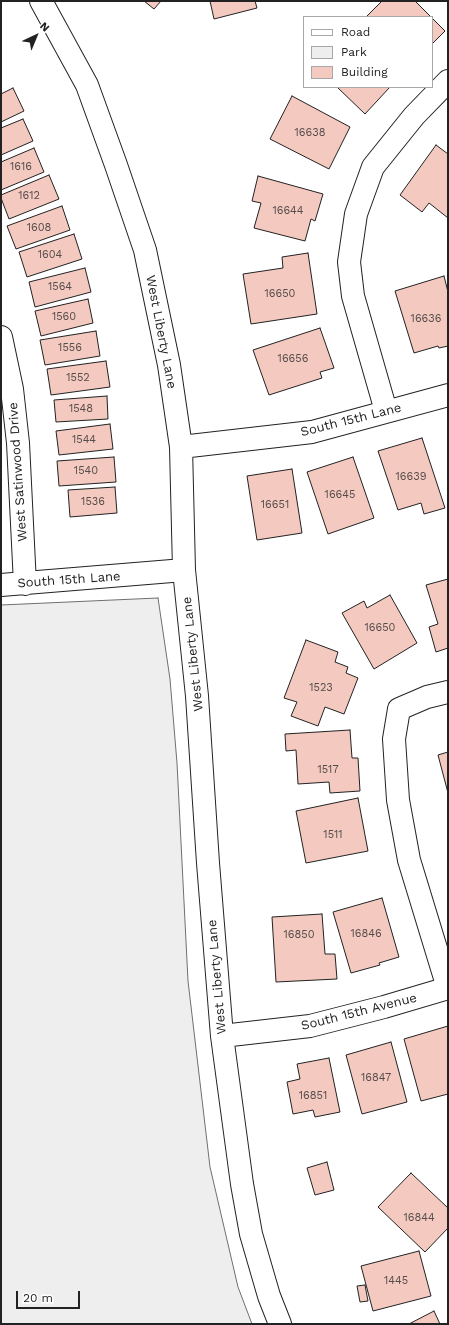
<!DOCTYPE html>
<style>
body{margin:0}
#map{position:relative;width:449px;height:1325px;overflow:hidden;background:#fff;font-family:"Work Sans",sans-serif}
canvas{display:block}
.frame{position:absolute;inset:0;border:2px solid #222;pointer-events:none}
.legend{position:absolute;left:303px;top:16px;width:130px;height:72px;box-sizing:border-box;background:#fff;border:1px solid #a7a7a7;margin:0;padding:5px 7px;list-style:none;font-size:12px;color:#222}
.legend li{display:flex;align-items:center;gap:8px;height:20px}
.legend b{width:20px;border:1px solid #a7a7a7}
.north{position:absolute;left:16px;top:16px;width:40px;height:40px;-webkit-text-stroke:3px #fff;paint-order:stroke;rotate:44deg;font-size:11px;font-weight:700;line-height:16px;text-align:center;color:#222}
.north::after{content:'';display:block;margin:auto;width:14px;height:18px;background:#222;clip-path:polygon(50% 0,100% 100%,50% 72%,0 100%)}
.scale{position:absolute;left:16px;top:1291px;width:64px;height:18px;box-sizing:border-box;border:2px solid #222;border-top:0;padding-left:5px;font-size:12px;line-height:14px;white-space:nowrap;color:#222;-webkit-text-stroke:3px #fff;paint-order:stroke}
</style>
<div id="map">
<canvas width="449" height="1325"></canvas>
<div class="frame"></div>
<ul class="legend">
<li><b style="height:5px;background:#fff"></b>Road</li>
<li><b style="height:11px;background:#eee"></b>Park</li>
<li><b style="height:11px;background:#f3c9c0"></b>Building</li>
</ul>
<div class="north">N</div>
<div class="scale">20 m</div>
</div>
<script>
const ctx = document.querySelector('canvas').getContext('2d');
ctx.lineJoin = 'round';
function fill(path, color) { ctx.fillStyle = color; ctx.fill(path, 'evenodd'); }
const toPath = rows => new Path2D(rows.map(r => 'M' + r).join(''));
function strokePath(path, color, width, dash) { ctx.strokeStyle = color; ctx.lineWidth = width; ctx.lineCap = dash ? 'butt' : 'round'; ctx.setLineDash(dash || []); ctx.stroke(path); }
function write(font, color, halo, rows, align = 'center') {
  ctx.font = font + ' "Work Sans",sans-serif'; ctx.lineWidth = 3; ctx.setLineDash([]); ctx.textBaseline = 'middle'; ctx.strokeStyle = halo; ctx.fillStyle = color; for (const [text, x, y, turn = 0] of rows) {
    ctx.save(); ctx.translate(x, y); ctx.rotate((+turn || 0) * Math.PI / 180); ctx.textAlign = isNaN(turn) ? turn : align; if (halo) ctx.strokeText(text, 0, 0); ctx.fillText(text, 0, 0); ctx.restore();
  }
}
const green = toPath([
 [158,598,170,679,177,763,188,981,210,1167,238,1287,252,1324,1,1324,1,605,158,598]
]);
fill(green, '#eee');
strokePath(green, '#6f6f6f', 1);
const building = toPath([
 [144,1,161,1,154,9,144,1],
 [210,1,255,1,257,8,214,19,210,1],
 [382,1,415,1,431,17,366,17,382,1],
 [432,18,445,31,432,44,432,18],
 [337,87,390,87,365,114,337,87],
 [13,88,24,111,1,122,1,94,13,88],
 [292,96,350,127,329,169,270,139,292,96],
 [23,119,33,141,1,155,1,128,23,119],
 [436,145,448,154,448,218,429,203,422,212,400,195,436,145],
 [34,148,44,172,1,190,1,162,34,148],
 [49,175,59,199,9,219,1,198,1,195,49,175],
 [258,176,323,194,315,221,311,219,305,241,254,228,261,203,252,201,258,176],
 [62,206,70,230,16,249,7,226,62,206],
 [74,234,82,259,27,277,19,252,74,234],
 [308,253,317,314,251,324,243,274,283,268,282,257,308,253],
 [85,268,91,292,35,307,29,282,85,268],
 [444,276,448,292,448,346,439,348,438,346,414,353,395,291,444,276],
 [88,299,93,323,41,336,35,311,88,299],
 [320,328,334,368,320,372,322,378,269,395,253,350,320,328],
 [96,331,100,356,45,365,40,340,96,331],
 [106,361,110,387,51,395,47,369,106,361],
 [107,396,108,419,56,422,54,400,107,396],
 [110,424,113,449,59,455,56,431,110,424],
 [422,438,445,508,424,514,421,503,398,510,378,451,422,438],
 [114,457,116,482,59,486,57,461,114,457],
 [353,457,374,518,328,534,307,472,353,457],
 [292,469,302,533,257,540,247,476,292,469],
 [115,487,117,513,70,517,68,490,115,487],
 [448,579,448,648,436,652,429,627,438,624,426,585,448,579],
 [390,595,417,643,374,669,342,613,364,601,367,608,390,595],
 [306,640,338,652,335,662,348,667,346,673,358,678,344,714,325,707,318,726,291,716,297,702,284,698,306,640],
 [350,730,352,758,358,758,360,791,330,793,329,782,298,784,296,750,286,751,285,734,350,730],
 [448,752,448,793,438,755,448,752],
 [358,798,368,851,306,863,296,811,358,798],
 [382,898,399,957,379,963,380,965,351,973,333,912,382,898],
 [322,914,325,954,335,954,337,979,276,982,272,917,322,914],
 [448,1026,448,1094,421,1101,404,1039,448,1026],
 [391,1042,407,1102,362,1114,346,1055,391,1042],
 [329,1058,340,1112,315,1117,313,1110,293,1114,287,1082,300,1079,297,1064,329,1058],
 [327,1162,334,1190,315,1195,307,1168,327,1162],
 [411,1173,448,1208,448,1228,425,1252,378,1207,411,1173],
 [419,1251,431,1296,373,1311,361,1266,419,1251],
 [365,1285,368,1301,360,1302,357,1286,365,1285],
 [434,1311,440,1324,409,1324,434,1311]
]);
fill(building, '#f3c9c0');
strokePath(building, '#222', 1);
const minor = toPath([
 [41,1,87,85,116,165,145,250,169,365,181,447,184,570,197,696,208,863,222,1036,242,1184,251,1234,269,1296,280,1324],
 [1,337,12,389,18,443,25,584],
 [386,411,353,296,349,262,356,214,373,167,414,116,448,81],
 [181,447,312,432,448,395],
 [1,585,184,570],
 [448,988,409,860,398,800,394,739,399,709,427,697,448,692],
 [222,1036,310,1026,384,1007,448,988]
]);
strokePath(minor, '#222', 24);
strokePath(minor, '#fff', 22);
write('11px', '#564c4a', null, [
 ["16638",310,133],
 ["1616",21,167],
 ["1612",29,196],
 ["16644",288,211],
 ["1608",39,228],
 ["1604",50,255],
 ["1564",60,287],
 ["16650",280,294],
 ["1560",64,317],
 ["16636",426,319],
 ["1556",70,348],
 ["16656",293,359],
 ["1552",78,378],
 ["1548",81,409],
 ["1544",84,440],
 ["1540",86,471],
 ["16639",411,477],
 ["16645",340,495],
 ["1536",93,502],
 ["16651",275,505],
 ["16650",380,628],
 ["1523",321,688],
 ["1517",328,770],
 ["1511",333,835],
 ["16846",366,934],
 ["16850",299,935],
 ["16847",376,1078],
 ["16851",313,1096],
 ["16844",419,1218],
 ["1445",396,1281]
]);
write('13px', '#222', '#fff', [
 ["West Liberty Lane",161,332,79],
 ["South 15th Lane",351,420,-14],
 ["West Satinwood Drive",18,472,-94],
 ["South 15th Lane",69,580,-4],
 ["West Liberty Lane",193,654,-96],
 ["West Liberty Lane",217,977,-95],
 ["South 15th Avenue",359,1012,-14]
]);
</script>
